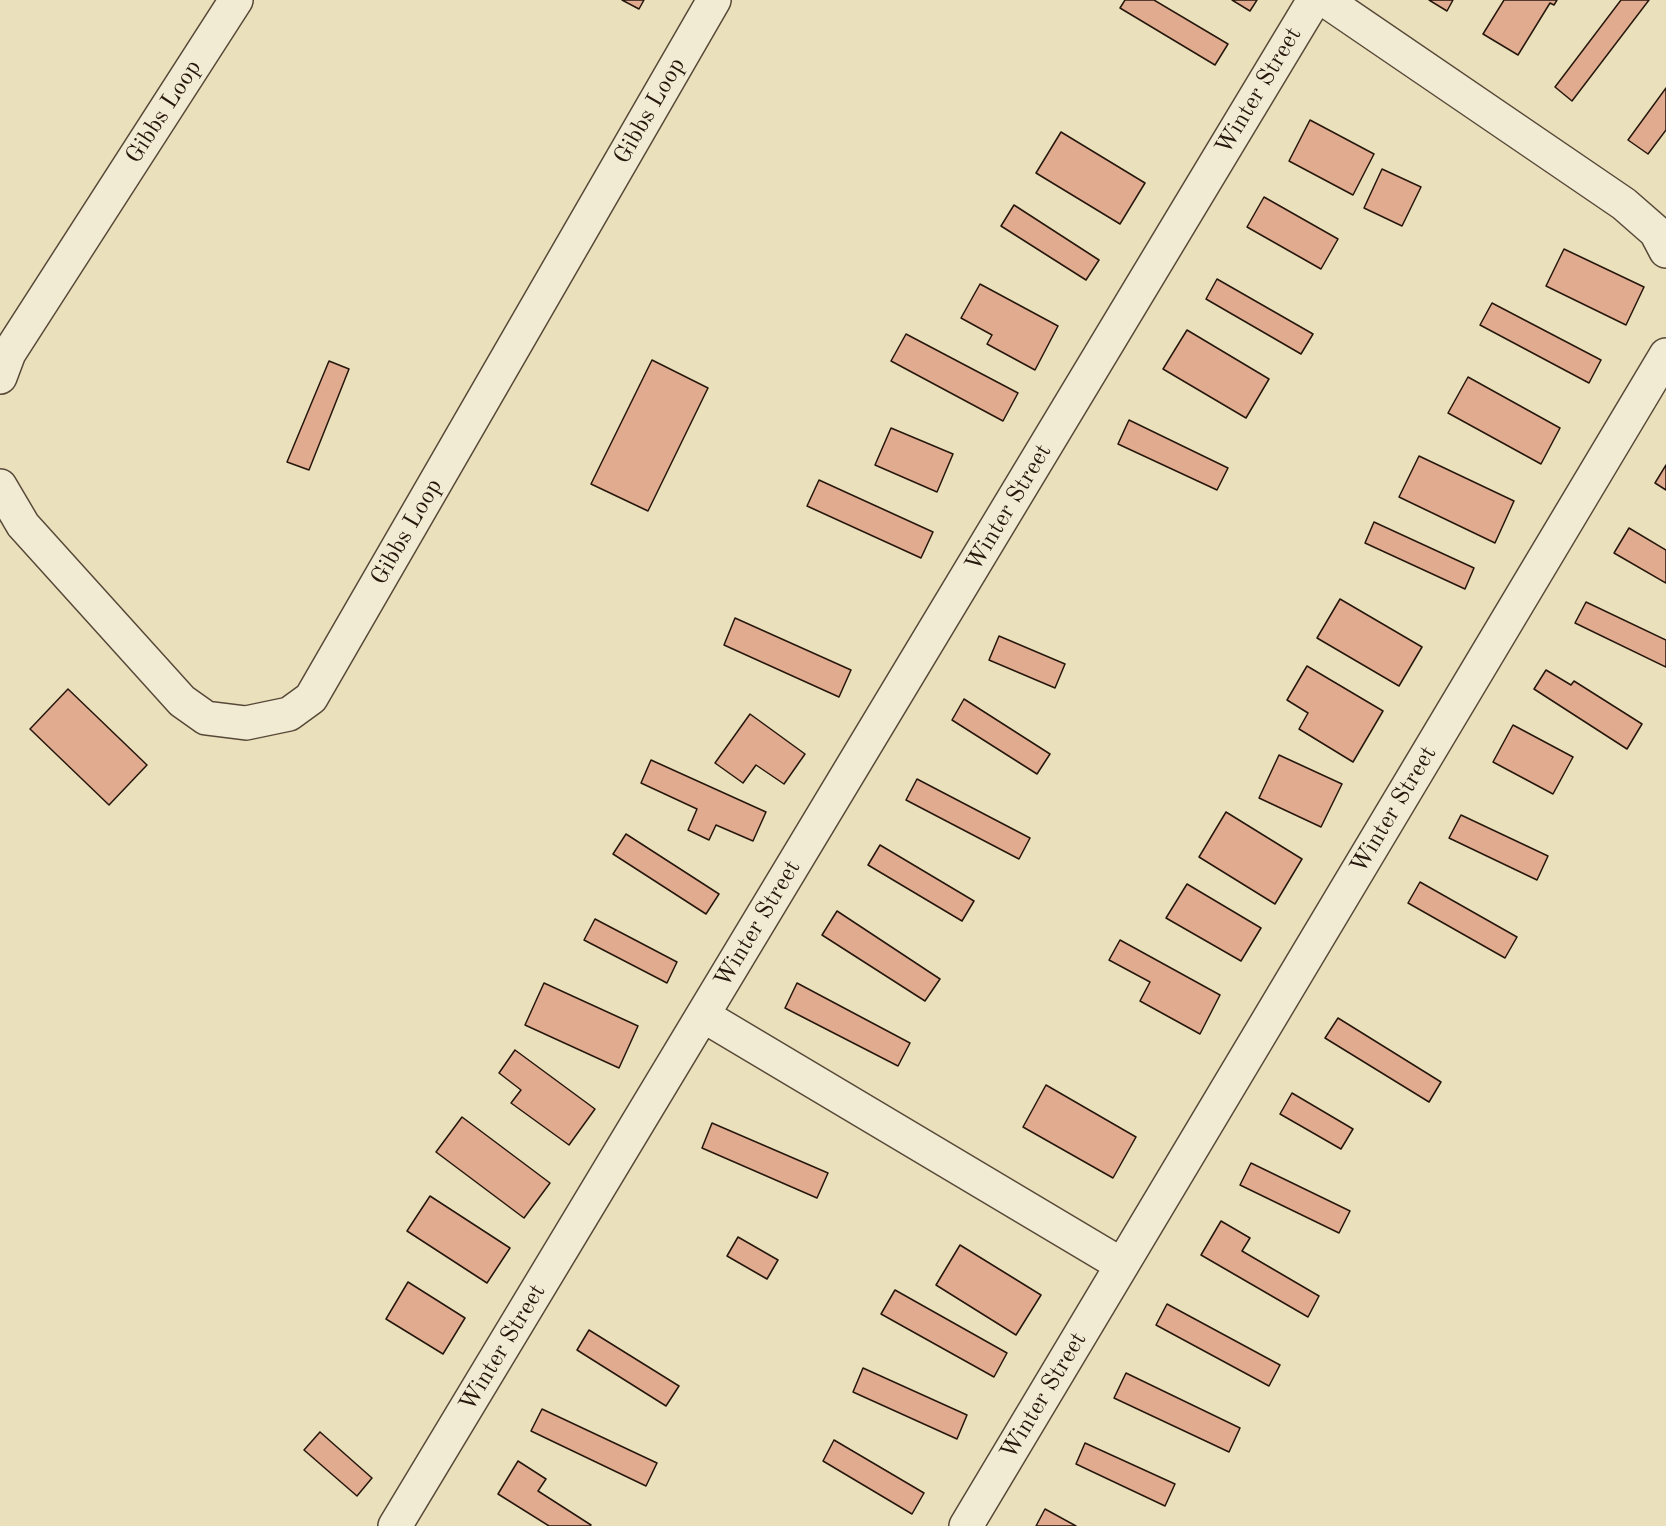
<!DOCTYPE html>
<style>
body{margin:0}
canvas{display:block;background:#ebe0bc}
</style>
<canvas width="1666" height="1526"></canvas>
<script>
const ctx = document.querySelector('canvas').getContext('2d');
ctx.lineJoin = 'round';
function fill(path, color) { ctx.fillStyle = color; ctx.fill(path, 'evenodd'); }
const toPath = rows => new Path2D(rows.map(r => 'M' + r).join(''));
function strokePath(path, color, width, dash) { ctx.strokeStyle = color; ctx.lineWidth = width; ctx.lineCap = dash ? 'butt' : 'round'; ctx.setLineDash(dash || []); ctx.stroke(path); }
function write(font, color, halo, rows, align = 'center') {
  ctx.font = font + ' "Old Standard TT",serif'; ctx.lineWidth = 6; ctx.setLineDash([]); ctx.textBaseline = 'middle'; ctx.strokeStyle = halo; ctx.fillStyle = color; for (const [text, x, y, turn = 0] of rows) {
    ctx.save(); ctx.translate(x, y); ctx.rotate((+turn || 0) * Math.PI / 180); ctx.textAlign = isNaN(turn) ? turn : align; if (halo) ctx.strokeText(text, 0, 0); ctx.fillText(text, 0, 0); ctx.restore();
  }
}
const building = toPath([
 [622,0,644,0,639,9,622,0],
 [1125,0,1154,0,1228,44,1215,65,1120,8,1125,0],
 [1232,0,1257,0,1250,11,1232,0],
 [1429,0,1453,0,1447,11,1429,0],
 [1504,0,1557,0,1554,5,1550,3,1518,55,1483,34,1504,0],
 [1621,0,1649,0,1572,101,1555,87,1621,0],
 [1666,88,1666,130,1648,154,1628,140,1666,88],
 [1310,120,1374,154,1353,195,1289,161,1310,120],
 [1061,132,1145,183,1120,224,1036,173,1061,132],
 [1382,169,1421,187,1402,226,1364,208,1382,169],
 [1264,197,1338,239,1321,269,1247,227,1264,197],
 [1014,205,1099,260,1086,280,1001,226,1014,205],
 [1564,249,1644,287,1626,325,1546,286,1564,249],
 [1217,279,1313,334,1301,354,1206,299,1217,279],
 [980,284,1058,326,1035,370,987,344,992,335,961,318,980,284],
 [1492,303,1601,360,1589,383,1480,325,1492,303],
 [1187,330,1269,379,1246,418,1163,369,1187,330],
 [906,334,1018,393,1003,421,891,361,906,334],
 [652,360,708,388,648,511,591,484,652,360],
 [329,361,349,369,309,470,287,462,329,361],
 [1468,377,1560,428,1541,464,1448,413,1468,377],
 [1129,420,1228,468,1217,490,1118,444,1129,420],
 [891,428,953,454,937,492,875,465,891,428],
 [1419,456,1514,501,1495,543,1399,497,1419,456],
 [1666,465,1666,490,1655,483,1666,465],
 [819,480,933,532,921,558,807,506,819,480],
 [1374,522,1474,568,1465,589,1365,543,1374,522],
 [1629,528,1666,550,1666,583,1614,553,1629,528],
 [1340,599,1422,647,1399,686,1317,638,1340,599],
 [1586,602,1666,640,1666,667,1575,623,1586,602],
 [735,618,851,670,839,697,724,645,735,618],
 [999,636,1065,664,1055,688,989,660,999,636],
 [1307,666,1383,711,1353,762,1299,729,1308,713,1287,700,1307,666],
 [1546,670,1571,685,1574,681,1642,724,1627,749,1534,689,1546,670],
 [68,689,147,765,109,805,30,729,68,689],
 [964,699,1050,754,1037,774,952,720,964,699],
 [750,714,805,754,784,784,756,765,743,783,715,763,750,714],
 [1513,725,1573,757,1553,794,1493,762,1513,725],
 [1279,755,1342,784,1321,827,1259,798,1279,755],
 [651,760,766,812,753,841,716,825,709,840,688,830,697,809,641,783,651,760],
 [917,779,1030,838,1019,859,906,800,917,779],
 [1226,812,1302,859,1275,904,1199,857,1226,812],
 [1461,815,1548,856,1537,880,1449,838,1461,815],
 [626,834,719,894,706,914,613,854,626,834],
 [880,845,974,901,962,921,868,865,880,845],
 [1420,882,1517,937,1505,958,1408,903,1420,882],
 [1187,884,1261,928,1241,961,1166,918,1187,884],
 [837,911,940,979,925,1001,822,935,837,911],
 [595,919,677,962,667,983,584,940,595,919],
 [1120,940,1220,995,1200,1034,1140,1001,1150,982,1109,960,1120,940],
 [544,983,638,1026,619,1068,525,1025,544,983],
 [797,983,910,1043,898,1066,785,1008,797,983],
 [1338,1018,1441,1082,1429,1102,1325,1038,1338,1018],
 [515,1050,595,1109,569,1145,511,1103,521,1090,499,1073,515,1050],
 [1046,1085,1136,1137,1113,1178,1023,1127,1046,1085],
 [1292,1093,1353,1129,1341,1149,1280,1114,1292,1093],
 [462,1117,550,1183,524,1218,436,1152,462,1117],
 [712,1123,828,1173,817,1198,702,1148,712,1123],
 [1251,1163,1350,1211,1339,1233,1240,1185,1251,1163],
 [430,1196,510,1248,487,1283,407,1231,430,1196],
 [1221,1221,1250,1238,1242,1251,1319,1296,1308,1317,1201,1255,1221,1221],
 [738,1237,778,1260,767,1279,727,1256,738,1237],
 [960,1245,1041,1295,1016,1335,936,1285,960,1245],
 [408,1282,465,1318,443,1354,386,1319,408,1282],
 [895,1290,1007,1353,994,1377,881,1314,895,1290],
 [1167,1304,1280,1365,1269,1386,1156,1325,1167,1304],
 [589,1330,679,1386,666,1406,577,1350,589,1330],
 [863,1368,967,1415,957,1439,853,1392,863,1368],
 [1126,1373,1240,1428,1229,1452,1114,1398,1126,1373],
 [542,1409,657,1463,646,1486,531,1431,542,1409],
 [320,1432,372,1478,357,1496,304,1450,320,1432],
 [834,1440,924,1493,912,1514,823,1461,834,1440],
 [1085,1443,1175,1484,1165,1506,1076,1464,1085,1443],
 [518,1461,546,1479,538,1491,591,1525,590,1526,549,1526,498,1494,518,1461],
 [1045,1509,1076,1526,1036,1526,1045,1509]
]);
fill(building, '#e1ab90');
strokePath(building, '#26170c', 1.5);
const street = toPath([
 [1325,0,1624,204,1656,232,1666,251],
 [0,377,9,353,236,0],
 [0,486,23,525,182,701,206,718,246,723,289,714,311,698,714,0],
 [704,1016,1122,1265],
 [395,1526,1314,0],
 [966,1526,1666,355]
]);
strokePath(street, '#574938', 36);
strokePath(street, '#f2ebd3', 33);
write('24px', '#26170c', '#f2ebd3', [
 ["Winter Street",1259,91,-59],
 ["Gibbs Loop",650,111,-60],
 ["Gibbs Loop",164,112,-57],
 ["Winter Street",1009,508,-59],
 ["Gibbs Loop",407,532,-60],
 ["Winter Street",1394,810,-59],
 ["Winter Street",758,924,-59],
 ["Winter Street",503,1348,-59],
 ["Winter Street",1044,1396,-59]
]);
</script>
